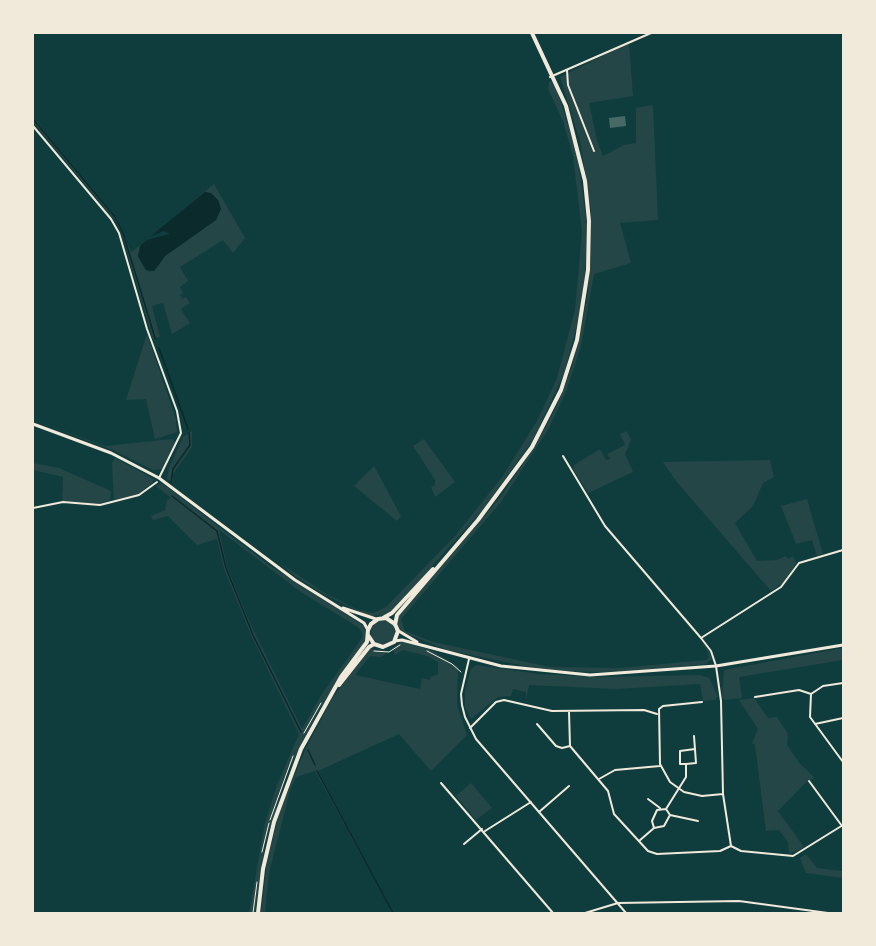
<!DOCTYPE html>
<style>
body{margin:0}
#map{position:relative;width:876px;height:946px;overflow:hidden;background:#0f3d3e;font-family:"Asap Condensed",sans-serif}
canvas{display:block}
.frame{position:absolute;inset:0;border:34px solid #f1e9da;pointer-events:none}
</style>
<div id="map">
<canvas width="876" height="946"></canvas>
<div class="frame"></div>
</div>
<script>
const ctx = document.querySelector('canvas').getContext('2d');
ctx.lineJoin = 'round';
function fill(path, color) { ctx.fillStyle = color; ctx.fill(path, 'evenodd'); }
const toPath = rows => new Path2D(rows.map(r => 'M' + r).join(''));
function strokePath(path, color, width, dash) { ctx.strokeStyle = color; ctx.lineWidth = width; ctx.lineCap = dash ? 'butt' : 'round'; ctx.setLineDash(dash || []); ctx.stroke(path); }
fill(toPath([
 [629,43,633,96,589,103,597,140,603,156,624,145,636,143,636,108,653,105,658,220,620,223,631,263,594,274,581,346,566,392,548,430,501,502,401,619,405,631,433,642,550,667,620,668,706,660,709,657,707,651,701,641,710,653,712,659,706,664,641,671,595,672,544,670,447,650,400,631,397,622,399,615,498,500,534,448,555,409,572,367,587,300,591,258,591,209,580,141,560,77],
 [552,80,556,87,577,153,587,225,585,278,579,318,564,374,533,440,481,512,388,615,367,616,324,594,296,577,280,563,325,593,358,610,373,613,386,607,455,536,502,477,537,421,557,378,575,310,582,232,573,156,563,121,548,89,549,82],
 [33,117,117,218,131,252,142,244,138,256,144,268,149,272,157,268,165,256,216,220,220,205,218,200,205,192,156,232,214,184,245,238,233,253,223,240,180,267,188,281,180,287,183,293,180,295,183,299,186,297,190,303,181,309,190,323,172,334,163,303,152,306,160,337,153,339,121,231,115,220,33,122],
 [147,334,176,419,177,432,155,439,146,399,126,400],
 [33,420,105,446,172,439,175,442,162,469,153,470,115,451],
 [192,431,192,447,173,474,173,483,167,479,169,468,183,437],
 [627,431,631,440,625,454,633,472,588,493,573,469,574,465,600,449,606,460,610,459,607,454,625,445,620,434],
 [424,439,455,482,435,497,431,487,435,485,435,480,413,446],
 [115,458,154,479,152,483,138,494,114,500,112,463],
 [770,460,774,477,763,483,753,506,735,523,757,561,777,560,786,556,788,559,793,556,796,563,787,580,771,591,676,481,663,462],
 [33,463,59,468,111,491,110,500,99,504,62,501,63,477,33,470],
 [374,466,401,516,397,521,354,486],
 [162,483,269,565,366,627,366,640,319,710,288,771,265,845,255,913,249,913,265,823,277,785,299,734,251,635,224,569,217,539,197,545,168,516,153,520,151,516,165,510,167,500,171,498,156,486],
 [219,530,301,592,359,628,362,633,362,638,320,697,302,729,250,623,227,567],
 [807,499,823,554,817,556,812,540,796,544,781,506],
 '371 632a12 12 0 1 1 24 0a12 12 0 1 1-24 0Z',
 [402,641,433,651,458,667,457,705,467,735,431,771,399,734,318,771,393,913,315,771,296,777,290,791,269,873,265,913,261,913,267,862,280,810,306,748,333,697,370,649,382,650,386,654,381,657,370,656,355,675,420,689,422,678,430,680,431,677,438,674,438,662,427,656,403,650,395,655,392,648],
 [843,648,843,660,739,677,742,698,725,700,722,697,724,670],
 [476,665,539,674,596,677,699,675,709,678,718,696,715,700,703,701,700,684,616,689,529,685,526,701,526,692,513,689,511,696,498,697,471,719,465,707,465,691,471,669],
 [754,698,768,718,777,717,788,734,787,745,800,764,814,777,808,783,807,781,778,811,804,847,795,852,789,853,788,842,779,830,766,831,755,745,752,743,758,729,739,700],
 [471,783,492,808,476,820,456,796],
 [806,854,817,868,843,871,843,878,806,873,800,858]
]), '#244646');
fill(toPath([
 [205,192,211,193,218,200,221,209,216,220,165,256,154,271,146,270,138,256,140,246,147,240,170,234,164,231,151,236]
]), '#0a2a2b');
strokePath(toPath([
 [33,119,115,217,123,233,155,338],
 [159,348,188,429],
 [171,483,173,469,190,445,189,433],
 [172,496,217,531,226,568,253,635,301,732],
 [308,750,315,765],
 [317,771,393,913]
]), '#0a2a2b', 1.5);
fill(toPath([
 [625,116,626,126,610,128,609,118]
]), '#486865');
strokePath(toPath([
 [374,651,389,652,400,645],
 [427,651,452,664,461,672],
 [304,733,321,703],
 [270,820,293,756],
 [262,852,269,823],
 [253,913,257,882]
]), '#f1e9da', 1);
strokePath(toPath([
 [567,70,568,85,594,151],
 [550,77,651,33],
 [33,126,111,219,119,233,147,329,177,411,181,433,159,478],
 [563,456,605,526,701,638],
 [33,508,63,502,100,505,139,495,157,482],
 [843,550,799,563,781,587,701,638,711,651,716,666,721,701,723,794,731,846,741,851,793,856,843,825],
 [469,659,461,694,462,705,465,717,476,739,626,913],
 [811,694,810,717,843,762],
 [755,697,799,690,811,694,823,686,843,683],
 [702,702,663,706,659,709,660,764,670,782,684,792,702,796,723,794],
 [569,712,570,746,608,791,614,814,648,851,657,854,720,851,731,846],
 [537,724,556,746,562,748,570,746],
 [815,724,843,718],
 [470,728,496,702,504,700,552,711,644,710,657,714],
 [686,764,696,763,694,736],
 [599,779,615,770,660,766],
 [809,781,842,826],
 [441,783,553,913],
 [648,799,660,808],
 [539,812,569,786],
 [670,815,698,821],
 [654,828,652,821,657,810,666,809],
 [485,831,531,802],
 [639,841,654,828,664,826,670,815,666,809,686,777,686,764,680,764,680,751,695,749],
 [464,844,482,829],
 [585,913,618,903,739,901,828,913]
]), '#f1e9da', 2);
strokePath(toPath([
 [33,424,111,453,159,478,295,580,364,623,368,630],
 [343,608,376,619],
 [397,630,417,642],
 [395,641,402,640,501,666,590,675,716,666,843,645]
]), '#f1e9da', 3);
strokePath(toPath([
 [383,618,392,613,433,569],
 [395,625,397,615,478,520,532,447,561,390,577,340,588,270,589,221,585,181,566,106,532,33],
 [339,685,369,647,374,644],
 [258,913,263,869,274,822,301,749,341,677,367,642,368,630,371,624,378,619,386,618,395,624,398,631,394,642,383,647,374,644,368,635]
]), '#f1e9da', 4);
</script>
